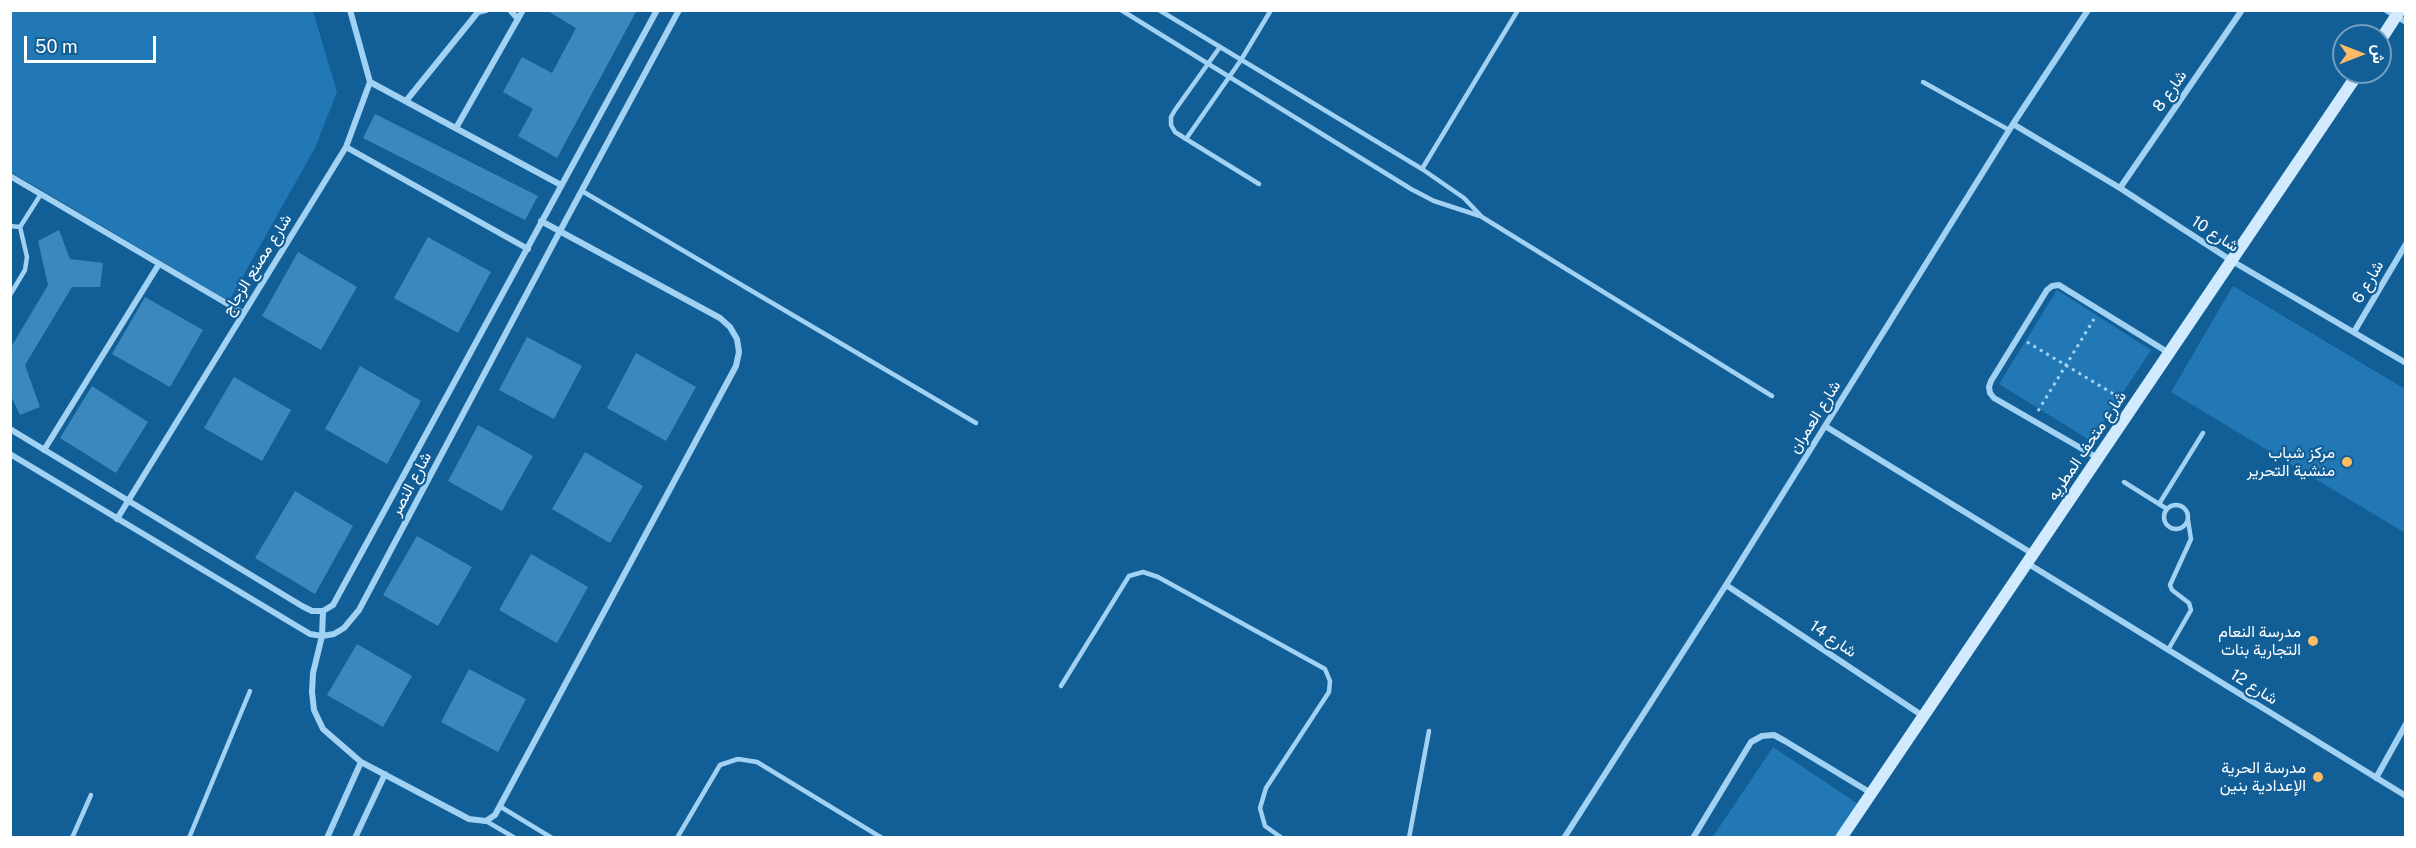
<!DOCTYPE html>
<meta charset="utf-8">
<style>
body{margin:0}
#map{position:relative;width:2416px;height:848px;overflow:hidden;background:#125e96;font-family:"Public Sans",Vazirmatn,sans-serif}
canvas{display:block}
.frame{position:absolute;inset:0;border:12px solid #fff;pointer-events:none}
.north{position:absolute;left:2332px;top:24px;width:60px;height:60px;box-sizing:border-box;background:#125e96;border:2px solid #719ec0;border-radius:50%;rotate:90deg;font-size:16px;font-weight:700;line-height:24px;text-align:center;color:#fff}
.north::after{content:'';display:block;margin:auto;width:21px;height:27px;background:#ffbc64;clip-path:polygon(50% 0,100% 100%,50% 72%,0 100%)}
.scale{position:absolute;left:24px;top:36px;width:132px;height:27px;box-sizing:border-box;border:3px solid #fff;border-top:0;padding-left:8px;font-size:18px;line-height:21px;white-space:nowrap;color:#fff;-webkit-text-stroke:4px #125e96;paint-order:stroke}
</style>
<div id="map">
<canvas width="2416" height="848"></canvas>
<div class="frame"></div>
<div class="north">ش</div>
<div class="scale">50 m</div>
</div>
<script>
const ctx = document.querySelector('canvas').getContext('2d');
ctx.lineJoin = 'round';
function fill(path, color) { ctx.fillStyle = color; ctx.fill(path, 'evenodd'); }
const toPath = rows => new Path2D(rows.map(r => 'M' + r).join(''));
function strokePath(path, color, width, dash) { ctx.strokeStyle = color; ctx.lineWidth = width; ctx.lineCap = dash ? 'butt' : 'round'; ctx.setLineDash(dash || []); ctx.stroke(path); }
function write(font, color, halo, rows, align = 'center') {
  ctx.font = font + ' "Public Sans",Vazirmatn,sans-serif'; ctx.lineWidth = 4.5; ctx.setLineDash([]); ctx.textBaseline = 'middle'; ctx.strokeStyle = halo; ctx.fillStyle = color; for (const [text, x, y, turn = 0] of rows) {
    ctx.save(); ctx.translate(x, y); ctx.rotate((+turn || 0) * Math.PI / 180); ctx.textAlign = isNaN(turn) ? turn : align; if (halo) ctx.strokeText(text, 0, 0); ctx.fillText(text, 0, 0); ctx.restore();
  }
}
fill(toPath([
 [11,10,313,11,337,92,315,148,229,301,11,172],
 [2233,286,2405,389,2405,533,2171,392],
 [2057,290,2151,350,2091,441,1999,384],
 [1773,747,1858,804,1835,837,1712,838]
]), '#2178b4');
fill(toPath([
 [546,10,637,10,557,158,518,136,533,109,503,92,522,57,552,73,576,28],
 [375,114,538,196,525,220,363,138],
 [59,230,70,259,103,263,100,287,72,287,25,365,40,407,20,415,10,394,10,349,48,285,38,241],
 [428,237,491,272,458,333,394,298],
 [298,252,357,287,321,350,262,316],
 [145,297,203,330,170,387,112,354],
 [527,337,582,366,554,419,499,390],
 [636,353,696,387,666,441,607,408],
 [360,366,421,401,387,464,325,429],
 [234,377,291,410,262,461,204,428],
 [92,386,148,422,116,473,60,438],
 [478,425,533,456,502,511,448,481],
 [585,452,643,486,610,543,552,509],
 [295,491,353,526,315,594,255,558],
 [417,536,472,567,438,626,383,595],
 [531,554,588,587,557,643,499,610],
 [357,644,412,676,383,727,327,695],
 [469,669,526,699,498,752,441,722]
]), '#3b88bf');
strokePath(toPath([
 [2027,342,2122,399],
 [2038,411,2094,319]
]), '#a2d2f3', 3, [3, 4.5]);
strokePath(toPath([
 [1121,10,1411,189,1434,201,1480,216],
 [1159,10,1422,169,1464,198,1482,217,1772,396],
 [1220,47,1175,110,1171,117,1171,125,1175,132,1186,139,1259,184],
 [1923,82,2009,130],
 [1186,139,1241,60,1271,10],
 [1422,169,1518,10],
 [582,191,976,423],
 [10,226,20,227],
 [10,295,25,270,27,257,20,227,41,194],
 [2124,482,2167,509],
 [2159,504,2203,433],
 '2164 517a12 12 0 1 1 24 0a12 12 0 1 1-24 0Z',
 [2168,650,2191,610,2189,603,2172,590,2170,585,2191,539,2188,520],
 [1061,686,1129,576,1143,572,1158,577,1325,669,1330,681,1329,692,1266,788,1260,808,1265,826,1282,838],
 [501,807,552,838],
 [486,821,515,838],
 [72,838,91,795],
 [189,838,250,691],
 [677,838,720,765,738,759,757,762,882,838],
 [1409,838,1429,731]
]), '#a2d2f3', 4.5);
strokePath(toPath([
 [510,10,518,19],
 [2386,10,2406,22],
 [370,82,561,185],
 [406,101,478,12,486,10],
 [2013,124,2120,188,2232,261,2406,363],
 [456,128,523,10],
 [346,147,528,249],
 [10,176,243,313],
 [2120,188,2242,10],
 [2354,332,2406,244],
 [1825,426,2033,554],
 [10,429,302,606,312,611,323,611,333,605,657,10],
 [44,450,159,264],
 [10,454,310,634,322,636,334,634,344,628,359,610,560,231,679,10],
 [2098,458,1994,398,1990,393,1989,387,1991,381,2047,290,2052,286,2059,285,2169,353],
 [117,519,346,147,370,82,350,10],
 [2027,563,2406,796],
 [1726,585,1923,716],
 [323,611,322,636,313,673,312,692,314,710,323,729,361,762,469,819,486,821,495,815,736,366,739,352,737,339,730,327,720,318,541,221],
 [2376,778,2406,724],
 [327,838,361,762],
 [355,838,385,774],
 [1564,838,1726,585,2013,124,2088,10],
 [1693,838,1751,742,1762,736,1774,735,1785,741,1871,793]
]), '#a2d2f3', 6);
strokePath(toPath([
 [2380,41,2400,10],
 [1841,838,2359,72]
]), '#d2eafd', 12);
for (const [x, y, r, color] of [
 [2347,462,6,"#ffbc64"],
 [2313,641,6,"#ffbc64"],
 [2318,777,6,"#ffbc64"]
]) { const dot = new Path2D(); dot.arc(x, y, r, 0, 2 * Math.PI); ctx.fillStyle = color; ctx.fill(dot); strokePath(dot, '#125e96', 2); }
write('16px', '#fff', '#125e96', [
 ["شارع 8",2170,91,-55],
 ["شارع 10",2215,234,33],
 ["شارع مصنع الزجاج",257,265,-58],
 ["شارع 6",2368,282,-60],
 ["شارع العمران",1815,417,-58],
 ["شارع متحف المطريه",2087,446,-56],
 ["شارع النصر",411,484,-62],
 ["شارع 14",1833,639,34],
 ["شارع 12",2254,687,32]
]);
write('16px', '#fff', '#125e96', [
 ["مركز شباب",2335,453],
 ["منشية التحرير",2335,471],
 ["مدرسة النعام",2301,632],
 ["التجارية بنات",2301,650],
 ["مدرسة الحرية",2306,768],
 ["الإعدادية بنين",2306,786]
], 'right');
</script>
